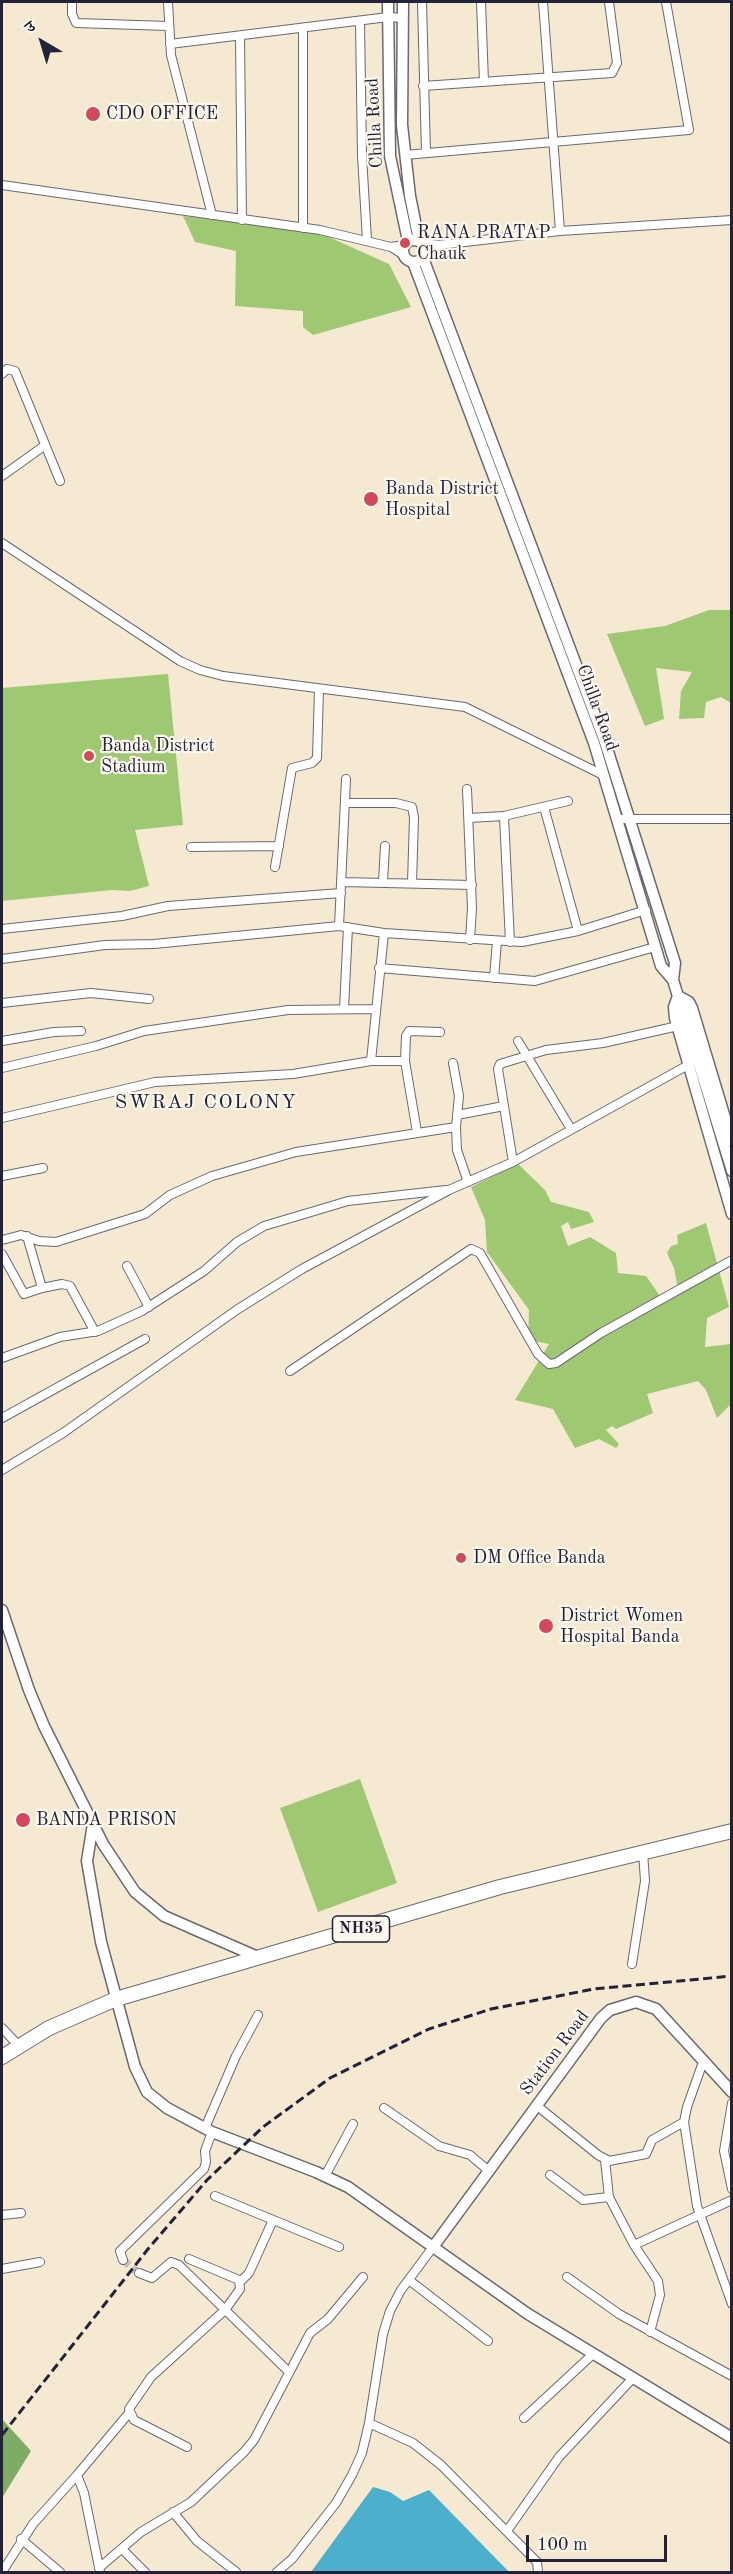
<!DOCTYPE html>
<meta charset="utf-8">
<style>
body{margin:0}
#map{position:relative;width:733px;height:2574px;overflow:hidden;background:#f5e9d2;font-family:"Old Standard TT","Noto Serif Devanagari",serif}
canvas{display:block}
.frame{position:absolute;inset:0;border:3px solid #22223b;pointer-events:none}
.north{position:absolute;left:12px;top:12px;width:60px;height:60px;-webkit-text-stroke:4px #fbf7ec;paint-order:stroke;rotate:322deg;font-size:16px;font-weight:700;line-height:24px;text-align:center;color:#22223b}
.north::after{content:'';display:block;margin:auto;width:21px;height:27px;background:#22223b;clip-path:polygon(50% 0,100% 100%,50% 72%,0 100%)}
.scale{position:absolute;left:526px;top:2535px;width:141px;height:27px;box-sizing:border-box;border:3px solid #22223b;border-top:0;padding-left:8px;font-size:18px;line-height:21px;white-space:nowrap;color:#22223b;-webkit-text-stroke:4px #fbf7ec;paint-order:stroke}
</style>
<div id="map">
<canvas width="733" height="2574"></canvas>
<div class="frame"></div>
<div class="north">उ</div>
<div class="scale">100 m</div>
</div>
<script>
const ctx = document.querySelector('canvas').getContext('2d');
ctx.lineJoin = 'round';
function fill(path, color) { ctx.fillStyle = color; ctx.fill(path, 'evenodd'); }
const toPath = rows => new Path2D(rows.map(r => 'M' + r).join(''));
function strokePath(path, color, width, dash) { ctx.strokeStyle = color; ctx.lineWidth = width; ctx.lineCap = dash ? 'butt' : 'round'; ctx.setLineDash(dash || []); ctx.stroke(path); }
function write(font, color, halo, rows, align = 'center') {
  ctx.font = font + ' "Old Standard TT",serif'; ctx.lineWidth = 4.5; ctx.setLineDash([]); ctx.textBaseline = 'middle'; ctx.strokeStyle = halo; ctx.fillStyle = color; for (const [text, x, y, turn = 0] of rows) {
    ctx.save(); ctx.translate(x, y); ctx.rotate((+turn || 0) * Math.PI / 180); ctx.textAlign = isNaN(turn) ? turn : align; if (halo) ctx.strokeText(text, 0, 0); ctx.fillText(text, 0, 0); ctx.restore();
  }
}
fill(toPath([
 [183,216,328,232,331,238,389,264,411,307,313,335,303,327,303,311,235,306,236,251,195,242],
 [709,610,731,610,731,703,721,697,706,702,704,718,679,719,681,691,692,672,656,668,664,719,645,726,607,634,665,626],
 [168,674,183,825,135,830,149,886,130,891,112,890,2,901,2,688],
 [518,1164,545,1190,551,1202,589,1212,594,1222,571,1229,568,1222,561,1226,568,1246,590,1237,616,1253,618,1273,646,1276,662,1299,679,1294,674,1268,667,1253,671,1246,678,1244,677,1235,706,1223,729,1307,707,1318,705,1347,731,1344,731,1404,717,1418,706,1390,698,1381,647,1394,653,1413,616,1429,612,1426,606,1430,619,1444,616,1448,599,1439,575,1448,553,1409,515,1400,549,1344,528,1340,529,1310,487,1252,485,1220,471,1187],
 [360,1779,397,1883,318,1912,280,1808]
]), '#9fc873');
fill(toPath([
 [2,2419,31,2451,2,2498]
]), '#7fac65');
fill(toPath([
 [373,2487,390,2492,403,2501,429,2490,509,2572,311,2572]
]), '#4cafcb');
strokePath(toPath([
 [123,2260,139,2273]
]), '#cbc1b4', 8, [8, 4]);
const street = toPath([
 [72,2,72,14,76,23,168,26],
 [168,2,171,55,212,215],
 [422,2,426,153],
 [481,2,484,82],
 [543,2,560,231],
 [360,21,362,156,367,240],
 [303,28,303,228],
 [240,36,242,220],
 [170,44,388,17,403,18],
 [423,86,612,73,617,63,609,2],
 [405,155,689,130,666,2],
 [2,185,320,230,391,247],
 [422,243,439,245,425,253],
 [439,245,560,231,732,220],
 [402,254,391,247,404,245],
 [2,374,7,369,15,371,60,481],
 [2,476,44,446],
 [2,543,180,661,200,670,223,676,465,707,603,775],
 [467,789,472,908,470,940],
 [345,803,396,803,412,807,414,817,412,883],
 [544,807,578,931],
 [504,816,510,942],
 [469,818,504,816,568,801],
 [618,819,732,819],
 [191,847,279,846],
 [275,867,292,768,312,763,317,758,319,689],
 [342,882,472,885],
 [383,882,385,846],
 [339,926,346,779],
 [2,929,122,916,168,906,341,893],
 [2,959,105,945,154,944,339,926,384,933,522,942,578,931,646,910],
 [379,968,535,981,655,947],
 [494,978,497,941],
 [2,1003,91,993,149,999],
 [344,1009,348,927],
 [2,1041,54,1032,81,1031],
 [518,1041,571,1129],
 [371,1061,384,933],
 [453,1063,459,1096,456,1127,457,1150,468,1182],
 [2,1068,96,1046,144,1031,288,1010,374,1009],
 [457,1115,504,1106],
 [2,1118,155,1082,293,1074,371,1061,405,1061],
 [417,1132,405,1061,406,1036,409,1031,440,1032],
 [513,1162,690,1064],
 [2,1176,43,1168],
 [27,1236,42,1288],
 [2,1240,21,1235,39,1241,56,1242,145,1214,170,1195,212,1176,296,1152,456,1127],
 [2,1254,24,1294,42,1288,62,1284,70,1286,95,1332],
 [127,1266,149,1307],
 [2,1358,60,1337,98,1331,142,1311,204,1271,237,1242,264,1226,348,1201,446,1190],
 [290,1371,471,1249,480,1253,538,1354,549,1364,556,1363,601,1333,732,1260],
 [2,1418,145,1339],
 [2,1470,63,1433,238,1309,302,1269,449,1190,513,1162,498,1069,500,1064,546,1050,603,1043,678,1026],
 [632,1964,645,1881,643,1852],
 [2,2028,19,2046],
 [703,2062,687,2107,684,2122,697,2206,732,2304],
 [732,2103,724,2151,732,2189],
 [536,2105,598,2155,609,2161,646,2154,652,2140,684,2122],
 [384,2108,439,2146,470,2155,489,2171],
 [205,2128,236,2056,258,2015],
 [605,2160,609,2197,634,2245,658,2281,660,2295,650,2332],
 [550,2175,583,2200,609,2197],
 [325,2176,353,2124],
 [215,2196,339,2247],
 [2,2215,21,2213],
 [634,2245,732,2200],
 [123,2260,120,2251,204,2169,206,2162,205,2151,212,2132],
 [2,2269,40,2262],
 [139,2273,152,2278,171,2262,179,2265,289,2372],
 [567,2277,619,2314,732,2376],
 [409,2280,488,2341],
 [240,2282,249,2273,273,2220],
 [524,2418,593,2354],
 [369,2423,413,2443,441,2465,537,2562,538,2572],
 [187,2447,134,2420,129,2409,151,2377,225,2310,240,2289,239,2280,189,2259],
 [77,2475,129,2413],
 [173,2512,197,2541,236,2572],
 [507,2531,559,2457,632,2379],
 [21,2539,60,2572],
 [122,2549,145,2572],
 [99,2568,141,2532,191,2502,244,2452,254,2440,310,2333,328,2319,363,2277],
 [2,2572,33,2524,77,2475,84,2493,100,2572],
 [277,2572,292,2559,336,2503,352,2475,362,2453,369,2423,383,2334,390,2311,401,2290,433,2247]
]);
const secondary = toPath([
 [388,2,390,156,408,241],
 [403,2,402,125,410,196,419,241],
 '403 251a11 11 0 1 1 22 0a11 11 0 1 1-22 0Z',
 [423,258,604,739,675,963,673,980],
 [413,262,594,743,661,966,673,980,732,1171],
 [732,1141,692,1008,689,1002,678,996,674,1007,675,1018,732,1214],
 [2,1610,29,1690,44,1726,103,1844,135,1892,164,1916,260,1958],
 [93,1824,87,1861,101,1942,135,2067,147,2092,167,2108,212,2132,316,2172,348,2187,528,2314,732,2438],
 [433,2247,601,2018,610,2010,636,2002,656,2009,732,2092]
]);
const highway = toPath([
 [2,2057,49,2028,116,1999,500,1887,732,1831]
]);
strokePath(street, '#6c6870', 10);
strokePath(secondary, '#6c6870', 13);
strokePath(highway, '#6c6870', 16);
strokePath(street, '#fff', 8);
strokePath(secondary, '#fff', 10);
strokePath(highway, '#fff', 14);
strokePath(toPath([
 [2,2435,148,2249,207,2180,263,2127,330,2078,429,2029,491,2009,594,1989,732,1976]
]), '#22223b', 3, [9, 4.5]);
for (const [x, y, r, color] of [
 [93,114,8,"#d1495b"],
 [405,243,6,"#d1495b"],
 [371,499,8,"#d1495b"],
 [89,756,6,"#d1495b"],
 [461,1558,6,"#d1495b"],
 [546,1626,8,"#d1495b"],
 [23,1820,8,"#d1495b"]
]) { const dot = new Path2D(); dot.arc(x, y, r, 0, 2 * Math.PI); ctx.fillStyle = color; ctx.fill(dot); strokePath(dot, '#fbf7ec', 2); }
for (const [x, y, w] of [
 [361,1929,57]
]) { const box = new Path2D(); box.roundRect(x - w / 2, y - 13, w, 26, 4.5); ctx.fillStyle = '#fbf7ec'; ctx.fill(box); strokePath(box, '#22223b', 1.5); }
write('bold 16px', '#22223b', null, [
 ["NH35",361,1929]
]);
write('18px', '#22223b', '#fbf7ec', [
 ["CDO OFFICE",106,114],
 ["RANA PRATAP",417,233],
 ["Chauk",417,254],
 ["Banda District",385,489],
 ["Hospital",385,510],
 ["Banda District",101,746],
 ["Stadium",101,767],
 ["DM Office Banda",473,1558],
 ["District Women",560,1616],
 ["Hospital Banda",560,1637],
 ["BANDA PRISON",36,1820]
], 'left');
write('18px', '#22223b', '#fbf7ec', [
 ["Chilla Road",375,123,-93],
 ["Chilla Road",597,708,70],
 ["Station Road",555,2053,-53]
]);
ctx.letterSpacing = '1.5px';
write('20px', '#22223b', '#fbf7ec', [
 ["SWRAJ COLONY",206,1103]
]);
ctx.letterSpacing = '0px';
</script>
